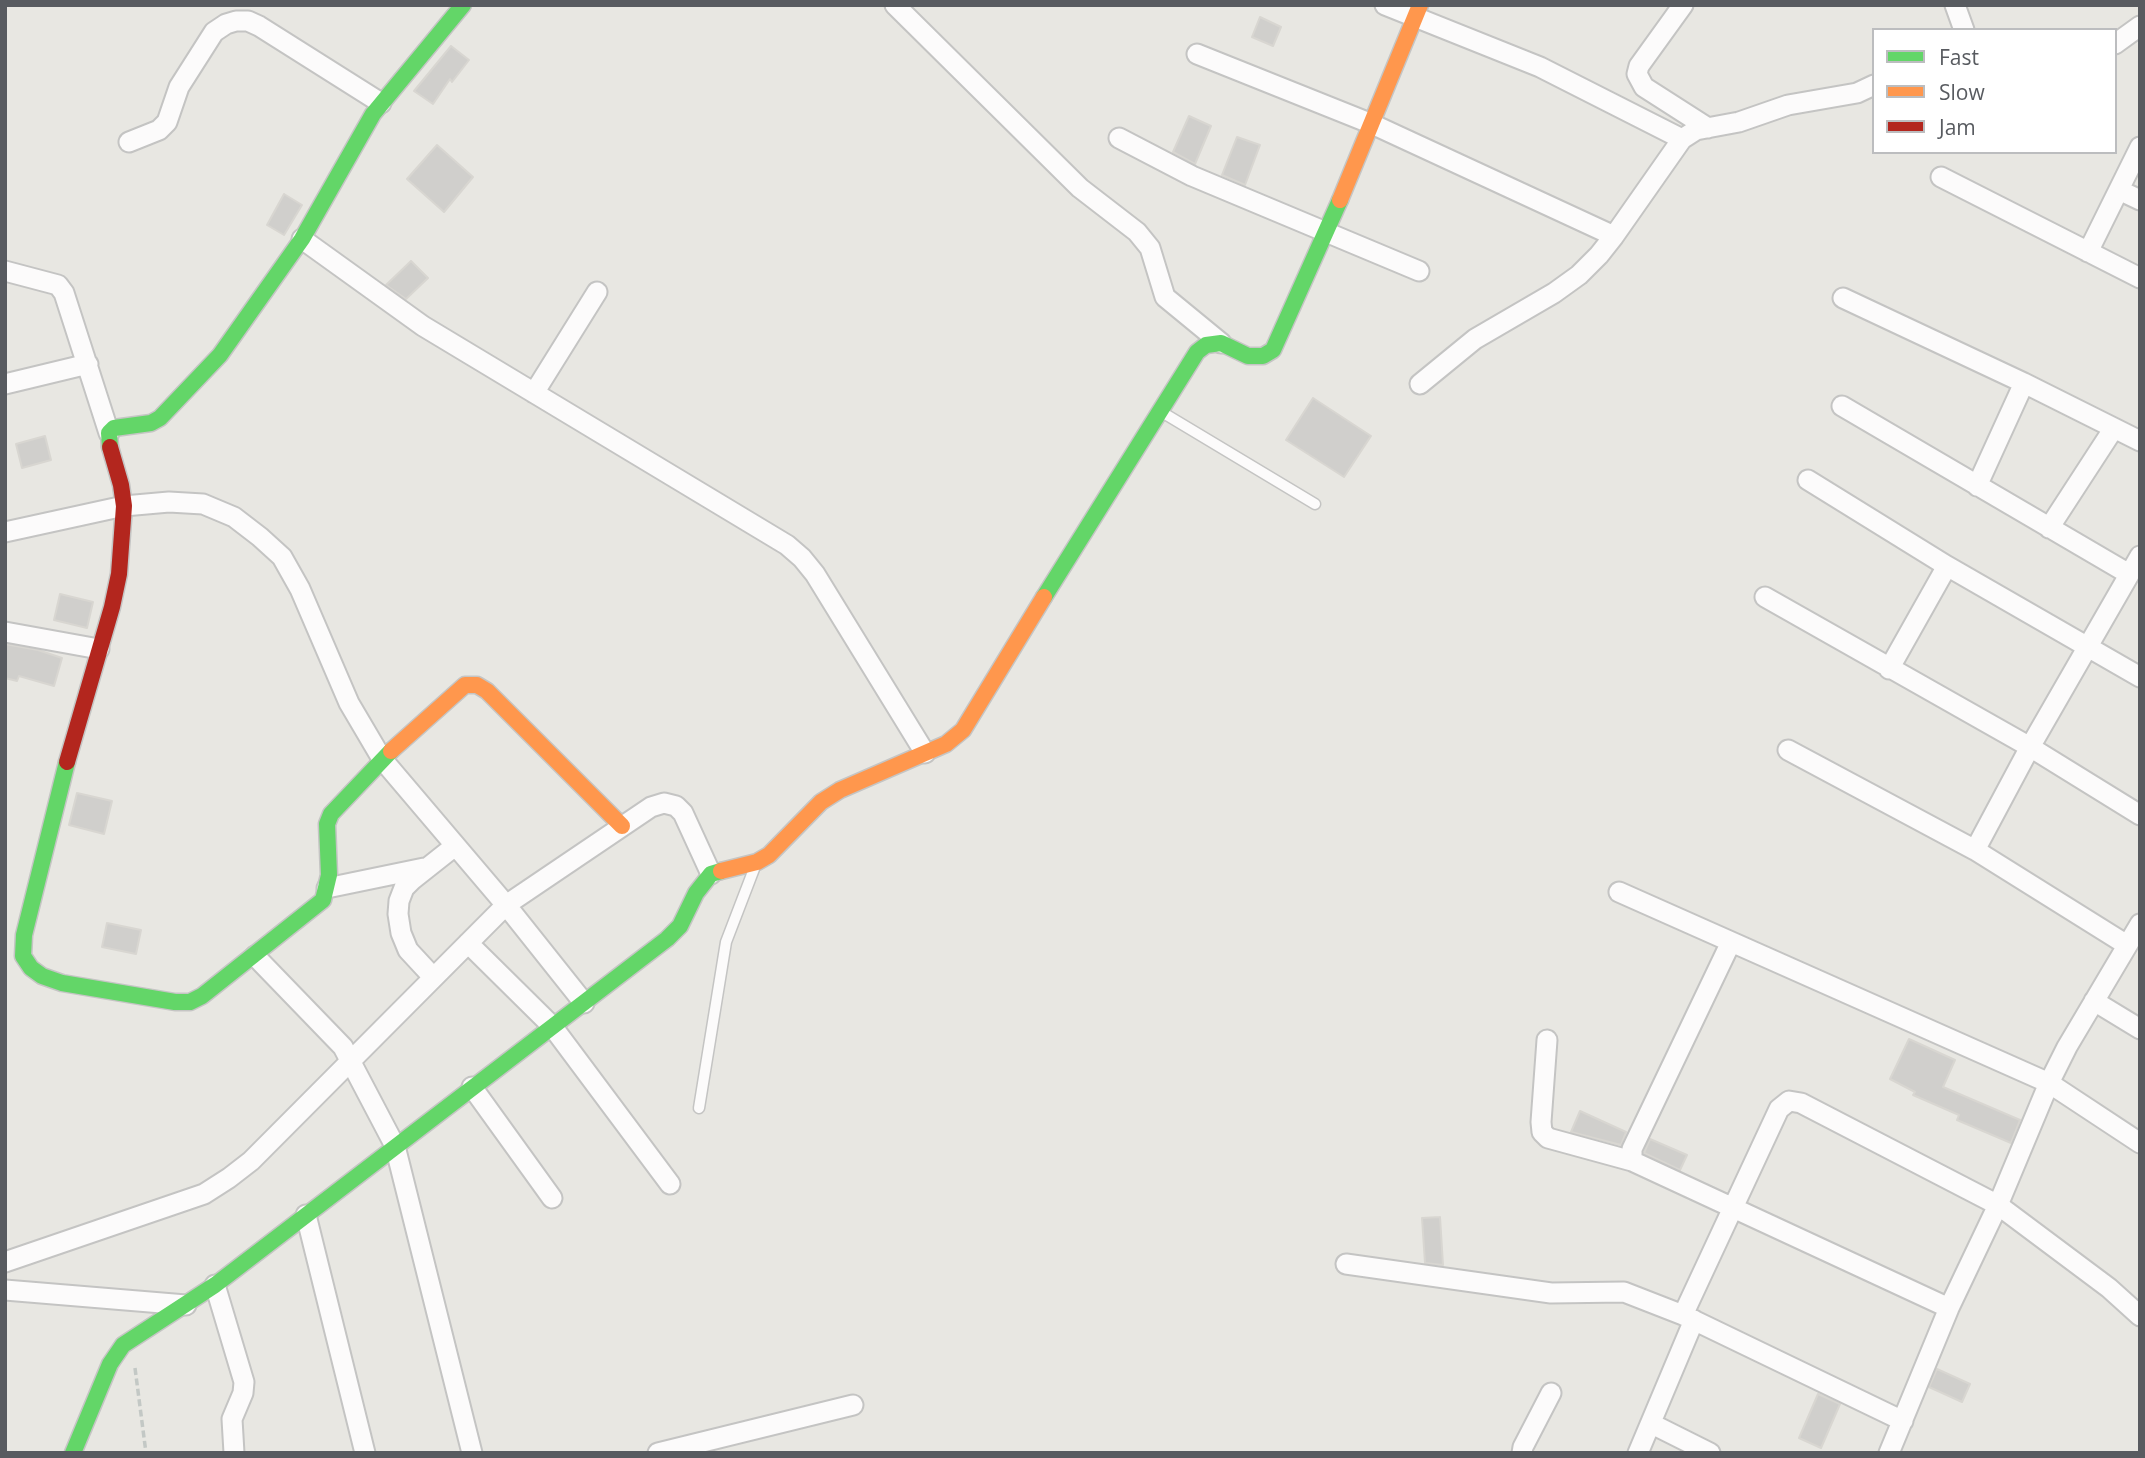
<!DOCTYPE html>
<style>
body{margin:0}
#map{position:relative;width:2145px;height:1458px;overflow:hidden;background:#e8e7e2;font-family:"Open Sans",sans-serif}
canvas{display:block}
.frame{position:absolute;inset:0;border:7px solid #585b60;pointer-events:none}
.legend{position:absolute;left:1872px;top:28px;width:245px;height:126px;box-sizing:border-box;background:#fff;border:2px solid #bcbdbf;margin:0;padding:9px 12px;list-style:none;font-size:21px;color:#585b60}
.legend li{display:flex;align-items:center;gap:14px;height:35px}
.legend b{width:35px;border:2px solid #bcbdbf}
</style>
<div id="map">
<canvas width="2145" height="1458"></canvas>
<div class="frame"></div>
<ul class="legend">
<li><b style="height:9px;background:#63d668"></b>Fast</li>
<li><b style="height:9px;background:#ff974d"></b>Slow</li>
<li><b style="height:9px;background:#b3261e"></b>Jam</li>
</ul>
</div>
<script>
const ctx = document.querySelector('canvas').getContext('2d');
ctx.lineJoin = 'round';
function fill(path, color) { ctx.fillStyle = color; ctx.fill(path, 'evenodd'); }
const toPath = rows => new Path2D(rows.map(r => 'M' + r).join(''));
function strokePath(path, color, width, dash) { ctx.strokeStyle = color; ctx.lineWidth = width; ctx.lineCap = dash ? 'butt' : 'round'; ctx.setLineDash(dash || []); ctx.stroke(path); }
const building = toPath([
 [1260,17,1281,27,1273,46,1252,37,1260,17],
 [451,46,469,60,452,82,450,79,433,104,414,91,451,46],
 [1189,116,1211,126,1195,164,1173,152,1189,116],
 [1237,137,1260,145,1245,185,1222,175,1237,137],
 [437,145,473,177,444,212,407,179,437,145],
 [284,194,302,205,284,235,267,225,284,194],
 [411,261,428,278,406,299,386,285,411,261],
 [1313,398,1371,436,1344,477,1286,440,1313,398],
 [45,436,51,460,22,468,16,444,45,436],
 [60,594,93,602,87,628,54,620,60,594],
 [5,644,38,650,62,658,54,686,19,676,17,681,5,678,5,644],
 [77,793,112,801,104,834,69,825,77,793],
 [107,923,141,930,136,954,102,947,107,923],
 [1909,1039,1955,1060,1943,1087,2020,1120,2011,1143,1957,1120,1959,1115,1913,1095,1915,1092,1890,1079,1909,1039],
 [1580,1111,1626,1132,1621,1145,1571,1132,1580,1111],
 [1650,1139,1687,1155,1680,1170,1644,1153,1650,1139],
 [1440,1217,1443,1265,1425,1263,1422,1218,1440,1217],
 [1937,1369,1970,1384,1962,1402,1929,1387,1937,1369],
 [1818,1394,1840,1404,1821,1448,1799,1438,1818,1394]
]);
fill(building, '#d0cfcc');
strokePath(building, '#d8d6d1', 2);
const lane = toPath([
 [1160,411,1315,504],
 [699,1108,726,942,754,869]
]);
const street = toPath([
 [895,5,1080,188,1137,232,1150,248,1165,297,1221,343],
 [1385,5,1540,67,1682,139],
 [1683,5,1639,66,1637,74,1644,87,1708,128],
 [1955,5,1964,30],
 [2115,44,2140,26],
 [1197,54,1372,124,1614,236],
 [1119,138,1192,176,1419,271],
 [129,142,159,130,167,122,179,87,214,32,226,24,236,21,248,21,259,26,381,103],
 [1941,177,2140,278],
 [2119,190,2140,200],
 [302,239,423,326,787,545,802,558,815,574,925,753],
 [2088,252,2140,147],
 [5,271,58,285,64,293,109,433],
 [1843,298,2024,383,2140,441],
 [5,384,88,364],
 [1420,384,1475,339,1554,293,1579,275,1599,255,1614,236,1682,139,1696,130,1739,122,1788,105,1857,93,1874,85],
 [534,393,597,292],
 [1842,406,2129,574],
 [1808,480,1947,566,2140,677],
 [1977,486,2024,383],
 [2049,528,2114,428],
 [5,532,124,506,169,502,203,504,234,517,260,537,282,557,300,589,349,703,382,759,506,905,584,1003],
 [1765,597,2030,747,2140,815],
 [5,632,99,649],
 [1889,669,1947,566],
 [1788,750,1975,850,2127,945],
 [1975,850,2030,747,2140,556],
 [327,888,424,868],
 [1619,892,2049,1083,2140,1143],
 [1731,942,1632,1149,1632,1161,1949,1308],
 [468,943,552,1026,670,1184],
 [255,956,343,1047,395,1146,472,1453],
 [433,977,408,950,401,933,398,914,399,901,404,888,412,880,455,846],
 [2094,1001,2140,1029],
 [1547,1040,1541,1122,1542,1132,1548,1138,1632,1161],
 [472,1087,552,1198],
 [306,1215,365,1453],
 [5,1262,204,1194,229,1178,251,1161,506,905,651,807,664,803,676,806,683,813,711,874],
 [1346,1264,1551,1293,1624,1292,1683,1315,1903,1421],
 [215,1285,244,1382,243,1393,232,1419,234,1453],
 [5,1290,186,1305],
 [1683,1315,1779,1109,1789,1101,1801,1103,1998,1205,2109,1288,2140,1316],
 [1652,1424,1710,1453],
 [658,1453,853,1405],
 [1522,1453,1523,1447,1551,1393],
 [1638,1453,1694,1320],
 [1889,1453,1949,1308,1998,1205,2049,1083,2067,1047,2140,924]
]);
const fast = toPath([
 [110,447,109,433,114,428,151,423,160,418,220,355,302,239,373,114,463,5],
 [1044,597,1197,352,1206,345,1221,343,1248,356,1263,356,1273,350,1340,200],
 [67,762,24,935,23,956,31,968,42,976,62,983,175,1002,190,1002,202,996,323,900,329,875,327,824,331,814,391,751],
 [73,1453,110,1364,123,1345,215,1285,667,939,680,926,696,893,711,874,721,871]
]);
const slow = toPath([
 [1340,200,1420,5],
 [391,751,465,685,477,685,487,691,622,826],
 [721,871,757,862,769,855,821,802,840,790,946,744,963,730,1044,597]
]);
const jam = toPath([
 [67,762,112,607,119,574,124,506,121,485,110,447]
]);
strokePath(lane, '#c4c4c3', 13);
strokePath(street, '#c4c4c3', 23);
strokePath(fast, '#c5c5c4', 19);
strokePath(slow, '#c5c5c4', 19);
strokePath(jam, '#c5c5c4', 19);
strokePath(toPath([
 [135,1368,146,1453]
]), '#c3c8c5', 3.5, [7, 3.5]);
strokePath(lane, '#fcfbfb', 10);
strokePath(street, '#fcfbfb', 19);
strokePath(fast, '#63d668', 16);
strokePath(slow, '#ff974d', 16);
strokePath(jam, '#b3261e', 16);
</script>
